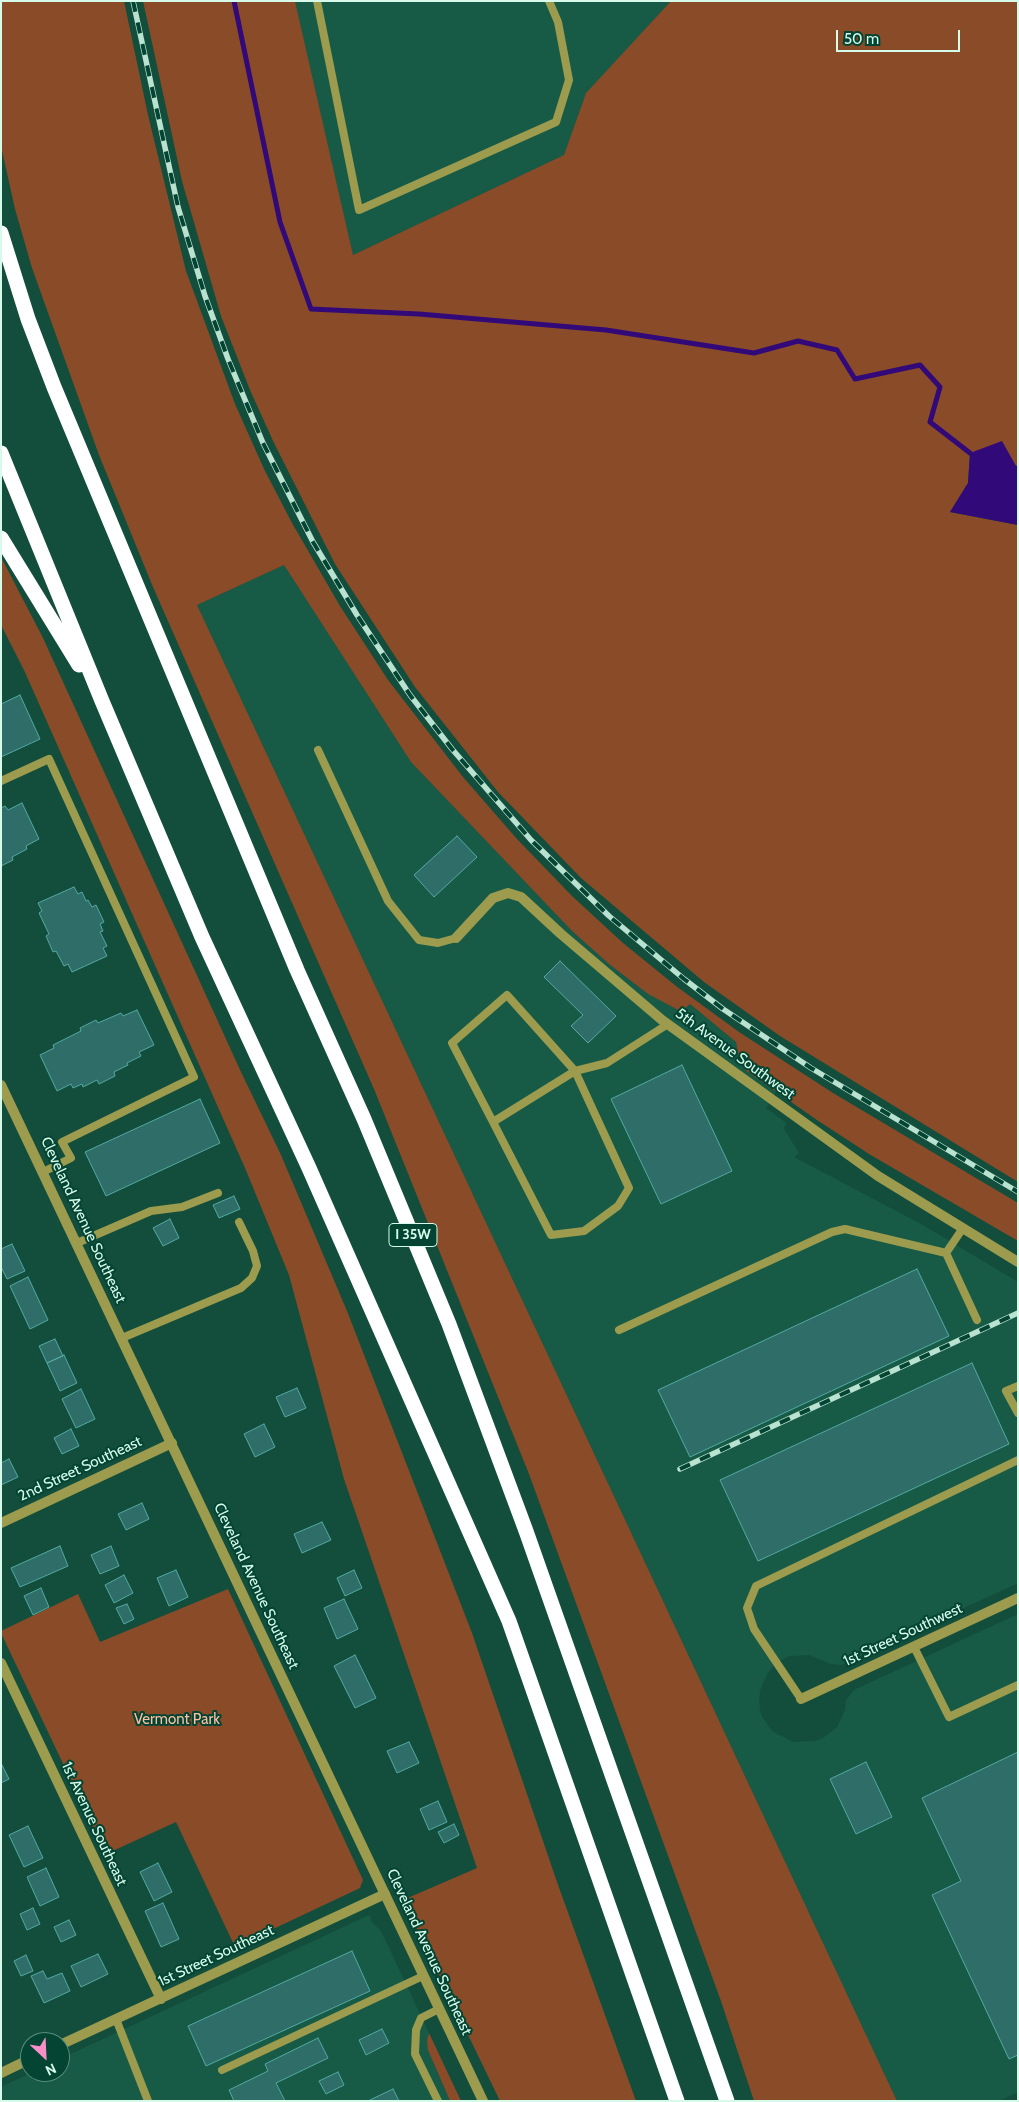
<!DOCTYPE html>
<style>
body{margin:0}
#map{position:relative;width:1019px;height:2102px;overflow:hidden;background:#134e3c;font-family:Cabin,sans-serif}
canvas{display:block}
.frame{position:absolute;inset:0;border:2px solid #d7fbeb;pointer-events:none}
.north{position:absolute;left:20px;top:2032px;width:50px;height:50px;box-sizing:border-box;background:#034432;border:1px solid #588d7c;border-radius:50%;rotate:155deg;font-size:14px;font-weight:700;line-height:20px;text-align:center;color:#d7fbeb}
.north::after{content:'';display:block;margin:auto;width:18px;height:22px;background:#fa8fc7;clip-path:polygon(50% 0,100% 100%,50% 72%,0 100%)}
.scale{position:absolute;left:836px;top:30px;width:124px;height:22px;box-sizing:border-box;border:2px solid #d7fbeb;border-top:0;padding-left:6px;font-size:15px;line-height:18px;white-space:nowrap;color:#d7fbeb;-webkit-text-stroke:4px #034432;paint-order:stroke}
</style>
<div id="map">
<canvas width="1019" height="2102"></canvas>
<div class="frame"></div>
<div class="north">N</div>
<div class="scale">50 m</div>
</div>
<script>
const ctx = document.querySelector('canvas').getContext('2d');
ctx.lineJoin = 'round';
function fill(path, color) { ctx.fillStyle = color; ctx.fill(path, 'evenodd'); }
const toPath = rows => new Path2D(rows.map(r => 'M' + r).join(''));
function strokePath(path, color, width, dash) { ctx.strokeStyle = color; ctx.lineWidth = width; ctx.lineCap = dash ? 'butt' : 'round'; ctx.setLineDash(dash || []); ctx.stroke(path); }
function write(font, color, halo, rows, align = 'center') {
  ctx.font = font + ' Cabin,sans-serif'; ctx.lineWidth = 4; ctx.setLineDash([]); ctx.textBaseline = 'middle'; ctx.strokeStyle = halo; ctx.fillStyle = color; for (const [text, x, y, turn = 0] of rows) {
    ctx.save(); ctx.translate(x, y); ctx.rotate((+turn || 0) * Math.PI / 180); ctx.textAlign = isNaN(turn) ? turn : align; if (halo) ctx.strokeText(text, 0, 0); ctx.fillText(text, 0, 0); ctx.restore();
  }
}
fill(toPath([
 [295,1,671,1,586,93,564,155,353,255],
 [284,565,411,762,572,931,609,964,648,994,678,1010,684,1009,690,1004,736,1042,739,1058,745,1070,776,1092,766,1108,786,1123,784,1129,799,1153,794,1157,921,1224,1018,1282,1018,1583,841,1665,831,1664,809,1655,789,1656,774,1665,767,1674,760,1691,759,1702,761,1715,772,1731,793,1742,815,1741,823,1738,837,1727,845,1710,846,1700,854,1690,1018,1614,1018,2092,999,2101,897,2101,197,605],
 [367,1916,370,1916,371,1921,381,1931,429,2033,427,2040,434,2065,450,2101,1,2101,1,2087,33,2072,60,2072,60,2059]
]), '#175b47');
fill(toPath([
 [1,1,124,1,148,115,186,271,235,404,264,469,292,523,340,606,388,680,463,777,517,839,572,896,623,943,676,986,739,1032,833,1093,1018,1203,1018,1241,869,1154,817,1120,745,1070,739,1058,736,1042,690,1004,684,1009,678,1010,648,994,609,964,572,931,411,762,284,565,197,605,897,2101,754,2101,721,2001,529,1474,374,1089,153,587,99,455,32,268,15,209,1,146],
 [143,1,295,1,353,255,564,155,586,93,671,1,1018,1,1018,466,970,453,968,483,950,512,1018,525,1018,1182,780,1036,704,982,581,878,498,792,415,687,335,564,274,443,250,390,221,316,182,181],
 [1,557,43,638,241,1072,281,1155,347,1311,472,1633,557,1882,636,2101,500,2101,403,1900,477,1868,344,1479,289,1275,245,1168,24,670,1,625],
 [228,1589,363,1880,360,1888,235,1947,176,1822,106,1854,1,1633,1,1631,78,1594,100,1642],
 [429,2033,461,2101,450,2101,428,2050,427,2040]
]), '#8a4b28');
fill(toPath([
 [1002,441,1016,466,1018,466,1018,525,950,512,968,483,970,453]
]), '#320979');
strokePath(toPath([
 [234,1,280,222,311,309,419,314,606,330,754,353,798,341,837,350,855,379,920,365,940,387,930,422,970,453]
]), '#320979', 5);
const building = toPath([
 [20,695,40,739,1,757,1,704,20,695],
 [22,803,39,839,26,846,27,849,12,857,13,860,1,866,1,808,5,806,8,810,22,803],
 [457,836,477,857,434,897,414,875,457,836],
 [74,887,78,894,82,892,86,901,88,900,92,907,96,905,104,922,100,924,103,931,100,932,107,946,103,948,107,956,72,972,68,964,64,966,56,951,53,952,46,936,49,934,39,913,42,911,38,903,74,887],
 [560,961,616,1016,588,1043,571,1026,583,1015,544,977,560,961],
 [137,1010,154,1045,139,1052,141,1056,127,1063,128,1065,114,1072,115,1076,99,1084,97,1080,83,1087,82,1084,73,1088,71,1084,57,1091,40,1055,54,1048,53,1045,81,1031,80,1028,96,1020,98,1023,121,1013,123,1016,137,1010],
 [682,1065,732,1171,661,1204,611,1099,682,1065],
 [200,1099,220,1143,106,1196,85,1152,200,1099],
 [234,1196,240,1209,219,1218,213,1205,234,1196],
 [170,1219,179,1238,163,1246,153,1228,170,1219],
 [12,1244,25,1271,7,1279,1,1267,1,1249,12,1244],
 [917,1269,949,1336,690,1457,658,1390,917,1269],
 [28,1277,48,1320,30,1329,10,1286,28,1277],
 [55,1339,63,1356,47,1363,39,1346,55,1339],
 [64,1355,77,1383,60,1391,47,1363,64,1355],
 [972,1363,1009,1444,758,1561,720,1480,972,1363],
 [297,1388,306,1408,285,1417,276,1397,297,1388],
 [81,1389,95,1419,76,1428,62,1399,81,1389],
 [264,1424,275,1447,255,1457,244,1434,264,1424],
 [71,1429,79,1446,62,1454,54,1438,71,1429],
 [9,1459,18,1477,1,1485,1,1463,9,1459],
 [142,1503,149,1519,126,1530,118,1514,142,1503],
 [322,1522,331,1540,302,1553,294,1534,322,1522],
 [60,1546,68,1566,20,1587,11,1568,60,1546],
 [111,1546,119,1566,100,1574,91,1555,111,1546],
 [176,1570,188,1597,169,1606,157,1578,176,1570],
 [354,1570,362,1588,345,1596,337,1578,354,1570],
 [124,1575,133,1593,114,1603,105,1585,124,1575],
 [41,1588,49,1607,33,1615,24,1596,41,1588],
 [344,1599,358,1629,337,1639,324,1608,344,1599],
 [127,1604,134,1619,124,1624,116,1608,127,1604],
 [355,1655,376,1698,355,1708,334,1666,355,1655],
 [409,1742,419,1763,397,1773,387,1751,409,1742],
 [1018,1752,1018,2055,1009,2059,932,1895,961,1881,922,1798,1018,1752],
 [866,1762,892,1817,856,1834,830,1779,866,1762],
 [1,1763,9,1779,1,1783,1,1763],
 [438,1801,447,1822,429,1830,420,1809,438,1801],
 [454,1824,459,1835,444,1843,438,1832,454,1824],
 [28,1826,43,1858,24,1867,9,1835,28,1826],
 [158,1863,172,1892,154,1901,140,1872,158,1863],
 [46,1868,59,1897,40,1906,27,1877,46,1868],
 [163,1903,179,1939,161,1947,145,1911,163,1903],
 [33,1908,40,1924,27,1930,20,1914,33,1908],
 [69,1920,76,1935,61,1942,54,1927,69,1920],
 [352,1951,370,1991,206,2066,188,2026,352,1951],
 [98,1954,108,1974,81,1987,71,1966,98,1954],
 [26,1955,33,1971,21,1976,14,1961,26,1955],
 [43,1971,47,1979,62,1973,70,1991,44,2003,31,1976,43,1971],
 [382,2029,389,2043,366,2055,359,2040,382,2029],
 [318,2038,328,2058,276,2083,285,2101,234,2101,229,2090,268,2071,265,2064,318,2038],
 [338,2072,344,2085,326,2094,319,2081,338,2072],
 [393,2089,399,2101,368,2101,393,2089]
]);
fill(building, '#2e6d68');
strokePath(building, '#53aaa2', 1);
strokePath(toPath([
 [317,1,359,210,556,122,569,80,558,22,549,1],
 [318,750,388,901,419,940,438,943,456,938],
 [1,781,49,759,194,1077,62,1142,71,1158,43,1172],
 [493,1122,575,1071,629,1188,618,1206,584,1231,551,1235,493,1122,452,1043,507,995,575,1071,607,1063,668,1024],
 [963,1228,946,1253,977,1320],
 [77,1243,151,1211,182,1207,218,1193],
 [619,1330,832,1232,845,1229,946,1253],
 [122,1338,241,1288,252,1278,257,1266,253,1251,239,1222],
 [1018,1386,1006,1391,1018,1413],
 [914,1647,949,1717,1018,1685],
 [801,1699,754,1629,747,1608,756,1586,1018,1460],
 [116,2019,148,2101],
 [222,2070,423,1976],
 [438,2101,415,2054,416,2030,421,2018,439,2009]
]), '#9c9b4e', 8);
strokePath(toPath([
 [1,1523,172,1443],
 [1,1663,161,1999],
 [60,2045,385,1894],
 [1,2073,30,2059]
]), '#9c9b4e', 10);
strokePath(toPath([
 [456,938,493,898,508,893,521,897,561,934,662,1020,878,1176,1018,1262],
 [1,1085,483,2101],
 [801,1699,1018,1598]
]), '#9c9b4e', 10);
strokePath(toPath([
 [1,233,28,319,54,387,297,970,364,1119,449,1324,526,1531,727,2101],
 [1,453,102,701,202,937,309,1168,509,1621,677,2101],
 [1,538,79,665]
]), '#fff', 15);
const rail = toPath([
 [133,1,178,207,205,296,228,359,263,443,313,542,357,615,410,695,452,749,531,840,609,916,684,979,723,1009,811,1068,1018,1192],
 [680,1469,1018,1313]
]);
strokePath(rail, '#bae2d1', 5.5);
strokePath(rail, '#034432', 4, [11]);
for (const [x, y, w] of [
 [413,1235,48]
]) { const box = new Path2D(); box.roundRect(x - w / 2, y - 11.5, w, 23, 4); ctx.fillStyle = '#034432'; ctx.fill(box); strokePath(box, '#d7fbeb', 1); }
write('bold 14px', '#d7fbeb', null, [
 ["I 35W",413,1235]
]);
write('15px', '#d7fbeb', '#034432', [
 ["5th Avenue Southwest",735,1054,36],
 ["Cleveland Avenue Southeast",83,1220,65],
 ["2nd Street Southeast",80,1469,-25],
 ["Cleveland Avenue Southeast",256,1586,65],
 ["1st Street Southwest",903,1635,-25],
 ["1st Avenue Southeast",94,1824,65],
 ["Cleveland Avenue Southeast",429,1952,65],
 ["1st Street Southeast",216,1956,-25]
]);
write('15px', '#fbc1a4', '#034432', [
 ["Vermont Park",177,1720]
]);
</script>
